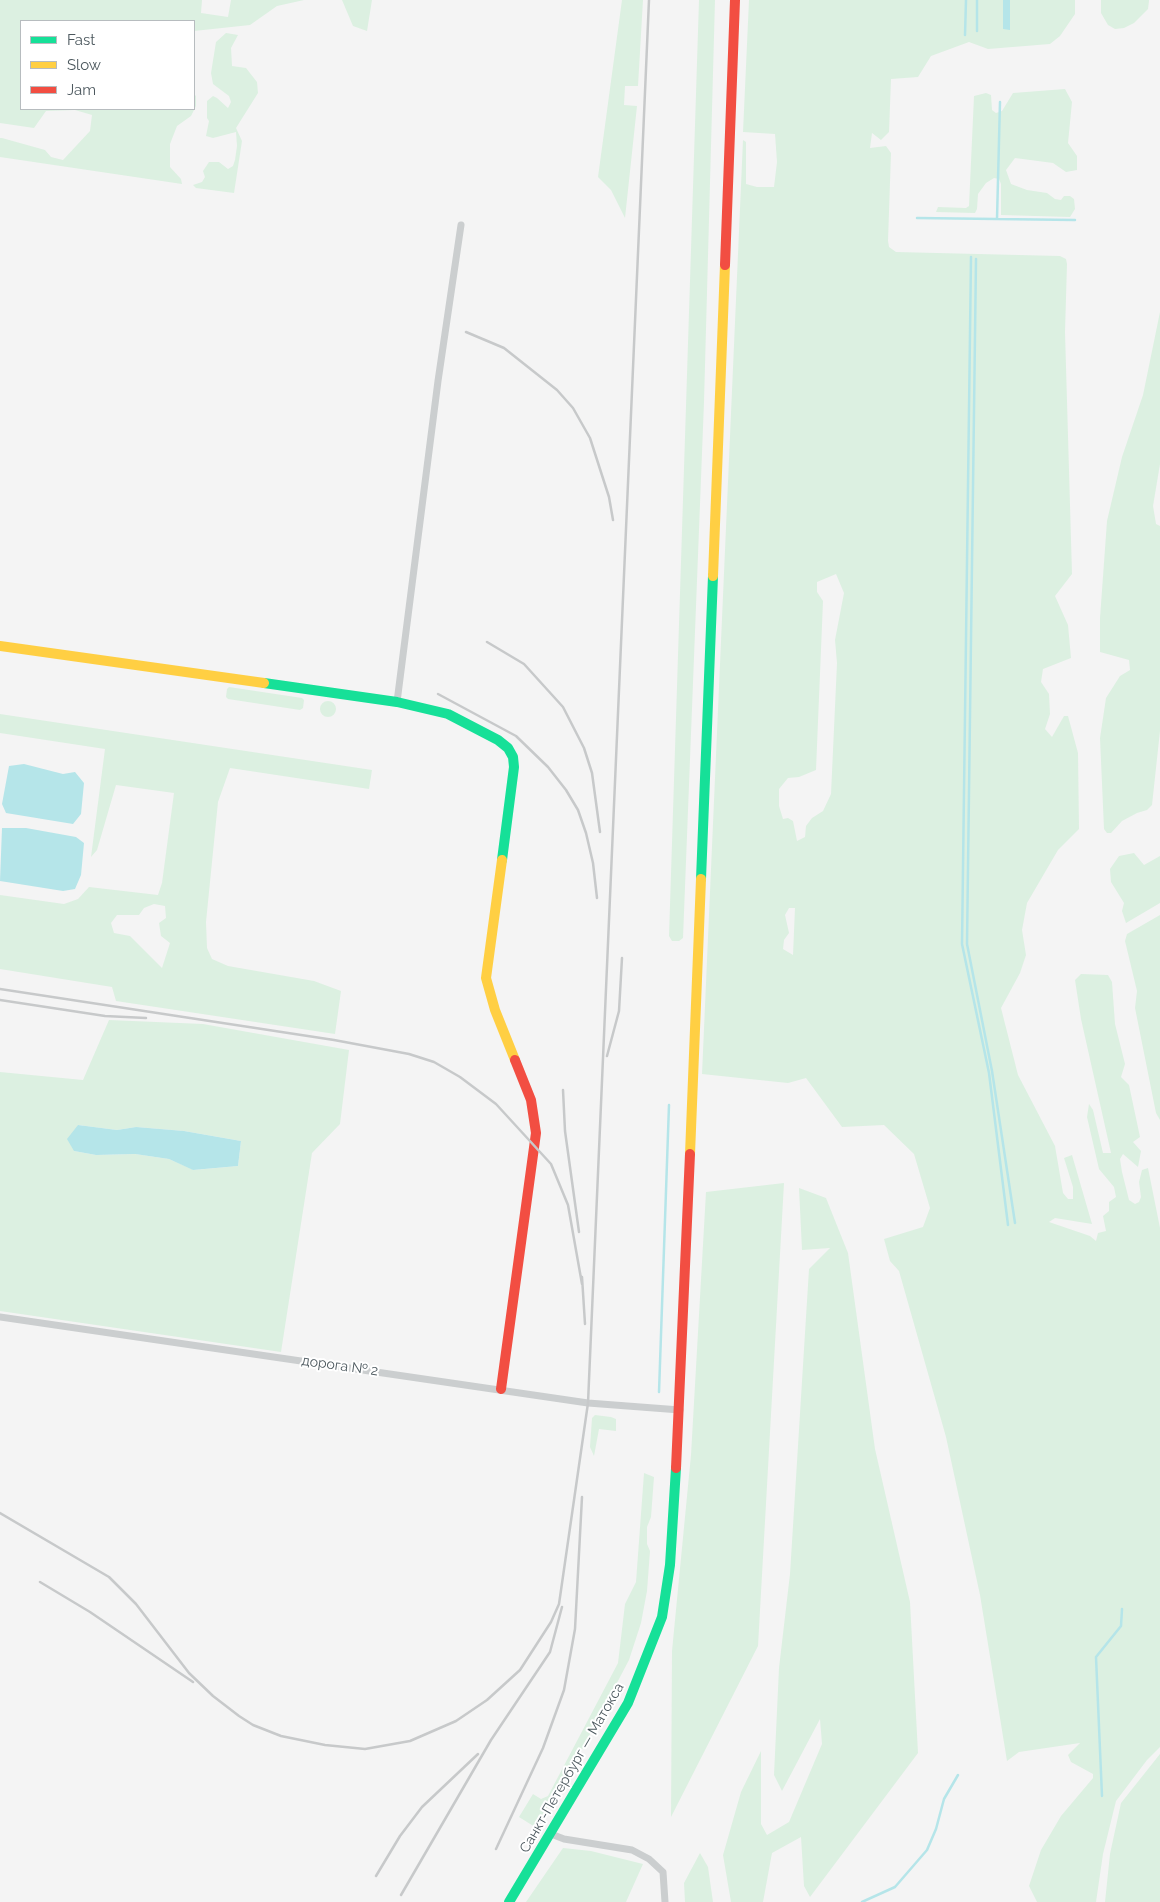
<!DOCTYPE html>
<meta charset="utf-8">
<style>
body{margin:0}
#map{position:relative;width:1160px;height:1902px;overflow:hidden;background:#f4f4f4;font-family:Raleway,sans-serif}
canvas{display:block}
.legend{position:absolute;left:20px;top:20px;width:175px;height:90px;box-sizing:border-box;background:#fff;border:1px solid #b7bcbf;margin:0;padding:6px 9px;list-style:none;font-size:15px;color:#4c585e}
.legend li{display:flex;align-items:center;gap:10px;height:25px}
.legend b{width:25px;border:1px solid #b7bcbf}
</style>
<div id="map">
<canvas width="1160" height="1902"></canvas>
<ul class="legend">
<li><b style="height:6px;background:#16e098"></b>Fast</li>
<li><b style="height:6px;background:#ffcf43"></b>Slow</li>
<li><b style="height:6px;background:#f24e42"></b>Jam</li>
</ul>
</div>
<script>
const ctx = document.querySelector('canvas').getContext('2d');
ctx.lineJoin = 'round';
function fill(path, color) { ctx.fillStyle = color; ctx.fill(path, 'evenodd'); }
const toPath = rows => new Path2D(rows.map(r => 'M' + r).join(''));
function strokePath(path, color, width, dash) { ctx.strokeStyle = color; ctx.lineWidth = width; ctx.lineCap = dash ? 'butt' : 'round'; ctx.setLineDash(dash || []); ctx.stroke(path); }
function write(font, color, halo, rows, align = 'center') {
  ctx.font = font + ' Raleway,sans-serif'; ctx.lineWidth = 4; ctx.setLineDash([]); ctx.textBaseline = 'middle'; ctx.strokeStyle = halo; ctx.fillStyle = color; for (const [text, x, y, turn = 0] of rows) {
    ctx.save(); ctx.translate(x, y); ctx.rotate((+turn || 0) * Math.PI / 180); ctx.textAlign = isNaN(turn) ? turn : align; if (halo) ctx.strokeText(text, 0, 0); ctx.fillText(text, 0, 0); ctx.restore();
  }
}
fill(toPath([
 [0,0,202,0,201,13,228,17,231,0,304,0,277,6,250,25,194,31,194,21,21,21,21,109,194,109,194,94,196,96,196,106,191,116,177,126,170,144,170,167,181,179,182,184,0,157,0,138,2,138,45,150,51,157,63,160,90,131,92,115,75,110,46,111,34,128,0,123],
 [342,0,372,0,367,31,353,26],
 [622,0,643,0,638,86,625,86,624,105,637,106,625,218,611,190,598,177],
 [699,0,715,0,704,402,683,938,679,941,672,941,669,936],
 [749,0,1075,0,1075,14,1060,36,1050,44,988,49,969,42,931,56,918,77,891,79,889,132,881,140,872,133,870,148,886,146,891,153,888,241,889,247,896,252,1060,256,1066,259,1067,264,1065,332,1072,574,1055,596,1068,625,1071,658,1043,669,1041,682,1049,694,1050,714,1045,729,1052,737,1064,716,1068,716,1078,753,1079,829,1058,850,1027,903,1022,930,1026,955,1020,973,1001,1008,1018,1075,1055,1146,1063,1193,1068,1199,1073,1199,1073,1187,1064,1158,1072,1155,1092,1224,1055,1218,1049,1222,1090,1236,1096,1241,1098,1233,1106,1231,1103,1216,1109,1211,1109,1202,1116,1197,1114,1187,1099,1169,1087,1117,1089,1104,1093,1110,1103,1153,1111,1153,1081,1019,1075,980,1081,974,1108,975,1112,982,1115,1024,1125,1064,1121,1077,1129,1085,1140,1137,1133,1142,1141,1151,1138,1167,1123,1154,1120,1159,1122,1172,1129,1200,1135,1204,1139,1202,1141,1197,1139,1182,1142,1170,1148,1168,1160,1228,1160,1747,1147,1760,1116,1801,1103,1854,1096,1902,1037,1902,1029,1886,1041,1850,1061,1816,1093,1778,1093,1774,1071,1762,1068,1755,1080,1743,1019,1752,1007,1761,980,1595,946,1437,899,1271,890,1261,884,1239,923,1227,930,1208,914,1154,884,1125,842,1127,806,1078,788,1083,702,1074,743,140,746,142,746,184,757,187,774,187,777,162,775,134,743,132],
 [836,574,844,593,835,640,837,663,831,794,823,811,812,818,806,826,805,837,797,841,793,821,788,818,783,819,779,806,779,789,788,778,799,777,816,770,823,601,817,592,817,582],
 [789,908,795,908,793,955,783,949,784,940,789,933,785,915],
 [1101,0,1149,0,1149,1,1148,9,1134,23,1124,28,1115,29,1108,25,1101,13],
 [226,33,238,35,231,48,232,66,246,68,257,82,258,93,236,128,242,141,234,193,196,188,193,185,202,182,205,177,203,171,209,162,219,162,228,169,233,166,235,160,237,146,236,132,213,138,206,136,209,121,207,118,207,101,213,96,217,98,228,108,231,102,229,96,213,84,211,73,216,42],
 [1065,89,1072,102,1068,143,1077,156,1077,170,1066,172,1053,163,1015,158,1006,170,1011,184,1027,190,1047,193,1055,199,1061,200,1064,196,1070,196,1074,199,1075,209,1070,217,1001,215,1001,184,999,179,994,178,986,183,978,194,977,209,975,213,936,212,938,207,966,208,969,206,974,96,986,93,991,95,992,110,996,113,1002,111,1013,93],
 [1160,312,1160,464,1153,506,1156,524,1160,526,1160,731,1152,805,1147,810,1137,813,1122,821,1111,833,1107,833,1104,829,1100,738,1106,698,1120,676,1130,670,1129,660,1100,652,1100,618,1107,521,1122,457,1143,395],
 [229,687,302,698,304,700,303,708,300,710,228,699,226,697,227,689],
 '320 709a8 8 0 1 1 16 0a8 8 0 1 1-16 0Z',
 [0,714,372,770,369,789,230,768,218,802,206,922,207,948,212,959,228,966,314,981,341,991,335,1034,116,1001,112,987,0,969,0,895,64,904,78,899,89,887,158,895,162,883,174,793,116,785,97,850,91,857,105,749,0,733],
 [154,904,165,906,166,918,159,923,161,936,170,943,162,968,130,936,114,933,111,923,117,915,139,915,144,908],
 [1134,853,1144,865,1160,856,1160,903,1126,923,1122,911,1124,903,1111,882,1110,869,1119,856],
 [1160,915,1160,1120,1156,1113,1135,1008,1137,991,1125,941,1127,934],
 [109,1020,203,1024,349,1050,340,1124,312,1153,281,1352,0,1311,0,1072,83,1080],
 [78,1125,117,1130,136,1127,184,1131,241,1141,238,1166,194,1170,169,1159,135,1154,96,1155,74,1151],
 [784,1183,758,1646,671,1817,672,1651,691,1455,706,1192],
 [799,1188,826,1198,848,1253,875,1449,910,1602,918,1753,810,1897,804,1886,801,1837,772,1853,763,1902,731,1902,723,1855,741,1792,761,1751,761,1824,767,1835,789,1822,822,1744,820,1719,782,1791,774,1775,779,1668,790,1574,809,1269,830,1248,802,1250],
 [595,1415,611,1417,616,1419,616,1431,599,1429,594,1456,590,1447,592,1418],
 [644,1473,654,1477,651,1517,647,1527,647,1544,650,1551,647,1591,641,1623,629,1660,580,1753,535,1827,519,1817,533,1794,541,1799,548,1796,618,1663,625,1604,636,1582],
 [1160,1754,1160,1902,1105,1902,1110,1854,1121,1803],
 [563,1848,591,1851,643,1864,626,1902,526,1902],
 [700,1853,708,1867,713,1902,685,1902,684,1883]
]), '#dcf0e1');
fill(toPath([
 [1003,0,1010,0,1010,30,1003,29],
 [24,764,63,774,75,772,84,783,81,814,73,824,6,813,2,804,9,766],
 [2,828,26,828,76,837,84,843,81,875,75,889,63,891,0,881],
 [78,1125,117,1130,136,1127,184,1131,241,1141,238,1166,193,1170,169,1159,135,1154,96,1155,74,1151,67,1139]
]), '#b5e5e9');
strokePath(toPath([
 [977,31,977,0],
 [965,35,966,0],
 [917,218,1075,220],
 [997,219,1000,102],
 [971,257,962,944,989,1073,1008,1225],
 [976,259,967,944,992,1071,1015,1223],
 [659,1392,669,1105],
 [1102,1796,1096,1657,1121,1626,1122,1609],
 [862,1902,895,1887,927,1850,936,1829,944,1799,958,1775]
]), '#b5e5e9', 2.5);
strokePath(toPath([
 [397,702,438,381,461,225],
 [0,1317,588,1403,680,1410],
 [551,1834,564,1839,632,1850,649,1859,663,1872,665,1902]
]), '#cbcecf', 7);
strokePath(toPath([
 [264,683,397,702,448,714,498,740,508,748,513,757,514,767,502,860],
 [701,879,713,576],
 [509,1902,628,1703,662,1617,670,1565,676,1468]
]), '#16e098', 10);
strokePath(toPath([
 [713,576,725,265],
 [0,646,264,683],
 [502,860,486,978,495,1010,515,1060],
 [690,1154,701,879]
]), '#ffcf43', 10);
strokePath(toPath([
 [725,265,735,0],
 [501,1389,536,1133,531,1100,515,1060],
 [676,1468,690,1154]
]), '#f24e42', 10);
strokePath(toPath([
 [466,332,504,348,557,390,573,408,590,438,609,497,613,520],
 [487,642,524,664,563,707,584,748,592,773,600,832],
 [438,694,516,736,548,767,566,790,578,810,586,833,593,863,597,898],
 [0,989,334,1040,409,1054,434,1062,460,1077,496,1104,551,1164,568,1205,582,1284],
 [0,1000,105,1016,146,1018],
 [607,1056,619,1011,622,958],
 [563,1090,565,1131,579,1232],
 [582,1277,585,1324],
 [0,1513,109,1577,136,1604,189,1673,213,1696,239,1716,253,1725,281,1736,325,1745,365,1749,410,1741,456,1721,487,1700,520,1670,551,1622,559,1604,588,1403,649,0],
 [40,1582,90,1612,193,1682],
 [496,1849,543,1748,564,1690,575,1629,582,1497],
 [376,1876,400,1836,422,1807,478,1754],
 [401,1895,491,1740,550,1652,562,1607]
]), '#c7c9ca', 2.5);
write('14px', '#4c585e', '#fff', [
 ["дорога № 2",340,1366,8],
 ["Санкт-Петербург — Матокса",572,1768,-60]
]);
</script>
